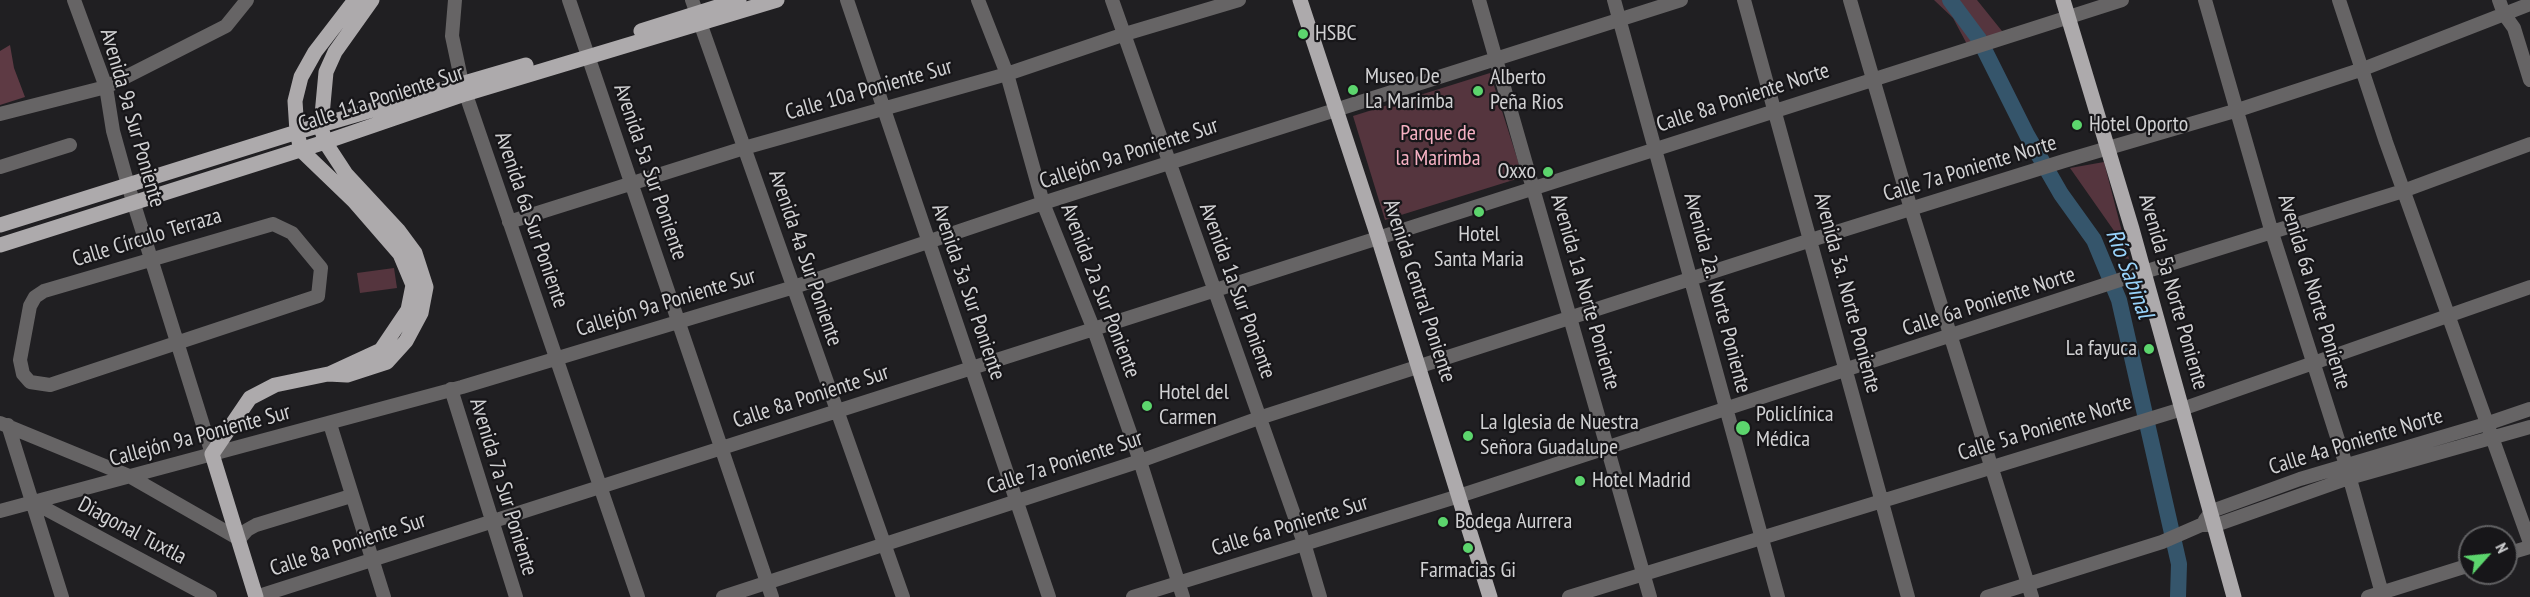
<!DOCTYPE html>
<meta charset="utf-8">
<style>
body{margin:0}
#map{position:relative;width:2530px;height:597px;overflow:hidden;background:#201f22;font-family:"PT Sans Narrow",sans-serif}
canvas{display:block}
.north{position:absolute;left:2458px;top:525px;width:60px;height:60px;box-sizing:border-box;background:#171619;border:2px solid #616163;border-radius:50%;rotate:63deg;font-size:16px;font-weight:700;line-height:24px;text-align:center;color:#d1d1d3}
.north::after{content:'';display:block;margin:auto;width:21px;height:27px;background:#5cd56d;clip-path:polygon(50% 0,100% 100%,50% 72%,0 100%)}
</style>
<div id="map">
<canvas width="2530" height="597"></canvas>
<div class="north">N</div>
</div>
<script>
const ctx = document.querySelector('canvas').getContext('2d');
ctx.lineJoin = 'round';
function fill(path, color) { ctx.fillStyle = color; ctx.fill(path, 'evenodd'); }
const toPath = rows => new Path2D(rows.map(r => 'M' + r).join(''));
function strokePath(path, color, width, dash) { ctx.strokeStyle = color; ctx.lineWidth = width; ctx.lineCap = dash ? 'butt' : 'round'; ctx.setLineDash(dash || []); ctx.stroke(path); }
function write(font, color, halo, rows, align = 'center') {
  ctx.font = font + ' "PT Sans Narrow",sans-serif'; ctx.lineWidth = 4.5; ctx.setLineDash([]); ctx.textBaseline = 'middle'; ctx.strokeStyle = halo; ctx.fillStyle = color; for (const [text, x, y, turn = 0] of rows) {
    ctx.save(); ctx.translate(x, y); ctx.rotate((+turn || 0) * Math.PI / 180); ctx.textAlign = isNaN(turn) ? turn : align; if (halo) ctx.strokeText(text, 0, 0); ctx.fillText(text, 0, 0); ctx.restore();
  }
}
fill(toPath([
 [1934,0,1977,0,2006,36,1969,48,1953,18],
 [1490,73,1523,177,1385,220,1353,116],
 [2104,162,2129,259,2123,258,2117,235,2070,168],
 [394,268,397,288,360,293,357,273]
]), '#55353e');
fill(toPath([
 [10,45,14,68,25,97,0,105,0,51]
]), '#5e3a44');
strokePath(toPath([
 [1950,0,1979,39,2027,135,2061,194,2094,240,2119,300,2179,564,2178,597]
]), '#35556b', 16);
strokePath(toPath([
 [74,0,106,87,113,131,128,185,212,454],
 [455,0,452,36,462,83,638,597],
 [569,0,772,597],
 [692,0,903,597],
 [847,0,1049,597],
 [978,0,1007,74,1043,203,1094,330,1140,461,1183,597],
 [1112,0,1304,543,1320,597],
 [1479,0,1650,597],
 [1614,0,1778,597],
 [1744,0,1908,597],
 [1850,0,1911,209,2032,597],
 [2205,0,2272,233,2346,465,2383,597],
 [2339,0,2386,142,2530,543],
 [2499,0,2504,14,2514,28,2530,80],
 [0,114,106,87,226,26,247,0],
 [0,167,70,145],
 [509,222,744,148,1007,74,1125,34,1239,0],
 [273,224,292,233,321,268,318,296,50,385,30,382,23,374,20,360,30,306,35,297,44,291,273,224],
 [451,389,516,597],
 [0,423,129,476,239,539,247,530,256,525,351,496],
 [330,424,384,597],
 [8,425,62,597],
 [33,502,210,597],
 [0,511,462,387,794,287,1043,203,1681,0],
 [2205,520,2212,511,2300,479,2486,424,2530,409],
 [2506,554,2530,547],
 [256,597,2122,0],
 [723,597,1140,461,1259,418,1811,240,2064,161,2238,110,2363,69,2530,4],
 [1133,597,1459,496,2144,272,2403,191,2530,144],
 [1569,597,2182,409,2530,287],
 [1987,597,2162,542,2201,525,2216,525,2349,478,2530,427],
 [2368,597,2470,565]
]), '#666465', 14);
strokePath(toPath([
 [1300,0,1378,237,1490,597],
 [2063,0,2132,229,2234,597],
 [641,31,739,0],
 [0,225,297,132,526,65],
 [0,245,325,142,465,94,777,0],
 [329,374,381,350,408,310,413,285,400,254,354,201,301,150,297,132,295,101,301,77,315,52,355,0],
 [256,597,212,454,250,398,275,385,328,374,347,375,387,362,406,341,421,313,426,287,415,253,398,230,346,174,325,142,321,126,326,72,335,52,372,0]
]), '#adaaac', 15);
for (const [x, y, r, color] of [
 [1303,34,6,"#5cd56d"],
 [1353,90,6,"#5cd56d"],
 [1478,91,6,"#5cd56d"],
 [2077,125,6,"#5cd56d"],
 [1548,172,6,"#5cd56d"],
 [1479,212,6,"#5cd56d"],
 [2149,349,6,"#5cd56d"],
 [1147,406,6,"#5cd56d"],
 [1743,428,8,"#5cd56d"],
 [1468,436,6,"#5cd56d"],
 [1580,481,6,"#5cd56d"],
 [1443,522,6,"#5cd56d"],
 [1468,548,6,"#5cd56d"]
]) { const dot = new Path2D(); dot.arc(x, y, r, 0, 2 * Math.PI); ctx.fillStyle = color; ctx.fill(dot); strokePath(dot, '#171619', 2); }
write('22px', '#d1d1d3', '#171619', [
 ["HSBC",1315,34],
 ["Museo De",1365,77],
 ["La Marimba",1365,102],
 ["Alberto",1490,78],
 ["Peña Rios",1490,103],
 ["Hotel Oporto",2089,125],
 ["Oxxo",1536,172,"right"],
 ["Hotel",1479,235,"center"],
 ["Santa Maria",1479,260,"center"],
 ["La fayuca",2137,349,"right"],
 ["Hotel del",1159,393],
 ["Carmen",1159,418],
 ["Policlínica",1756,415],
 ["Médica",1756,440],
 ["La Iglesia de Nuestra",1480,423],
 ["Señora Guadalupe",1480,448],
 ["Hotel Madrid",1592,481],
 ["Bodega Aurrera",1455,522],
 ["Farmacias Gi",1468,571,"center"]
], 'left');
write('22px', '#d1d1d3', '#171619', [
 ["Calle 10a Poniente Sur",869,90,-16],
 ["Calle 8a Poniente Norte",1743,98,-18],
 ["Calle 11a Poniente Sur",381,99,-18],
 ["Avenida 9a Sur Poniente",132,118,74],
 ["Callejón 9a Poniente Sur",1129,154,-18],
 ["Calle 7a Poniente Norte",1970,169,-17],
 ["Avenida 5a Sur Poniente",650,172,71],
 ["Avenida 6a Sur Poniente",531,220,71],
 ["Calle Círculo Terraza",147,238,-17],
 ["Avenida 4a Sur Poniente",805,258,71],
 ["Avenida 2a Sur Poniente",1100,291,69],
 ["Avenida 1a Sur Poniente",1237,291,70],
 ["Avenida Central Poniente",1419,291,72],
 ["Avenida 3a Sur Poniente",968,292,71],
 ["Avenida 1a Norte Poniente",1585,292,74],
 ["Avenida 5a Norte Poniente",2173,292,74],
 ["Avenida 6a Norte Poniente",2314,292,73],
 ["Avenida 2a. Norte Poniente",1717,293,75],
 ["Avenida 3a. Norte Poniente",1847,293,75],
 ["Calle 6a Poniente Norte",1989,302,-18],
 ["Callejón 9a Poniente Sur",666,303,-17],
 ["Calle 8a Poniente Sur",811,397,-18],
 ["Calle 5a Poniente Norte",2045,428,-17],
 ["Callejón 9a Poniente Sur",200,436,-15],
 ["Calle 4a Poniente Norte",2356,442,-17],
 ["Calle 7a Poniente Sur",1065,463,-18],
 ["Avenida 7a Sur Poniente",503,487,73],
 ["Calle 6a Poniente Sur",1290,526,-17],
 ["Diagonal Tuxtla",132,531,28],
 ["Calle 8a Poniente Sur",348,545,-18]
]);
write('22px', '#f6b1c3', '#171619', [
 ["Parque de",1438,134],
 ["la Marimba",1438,159]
]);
write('italic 24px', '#98d3fb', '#171619', [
 ["Río Sabinal",2129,274,69]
]);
</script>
